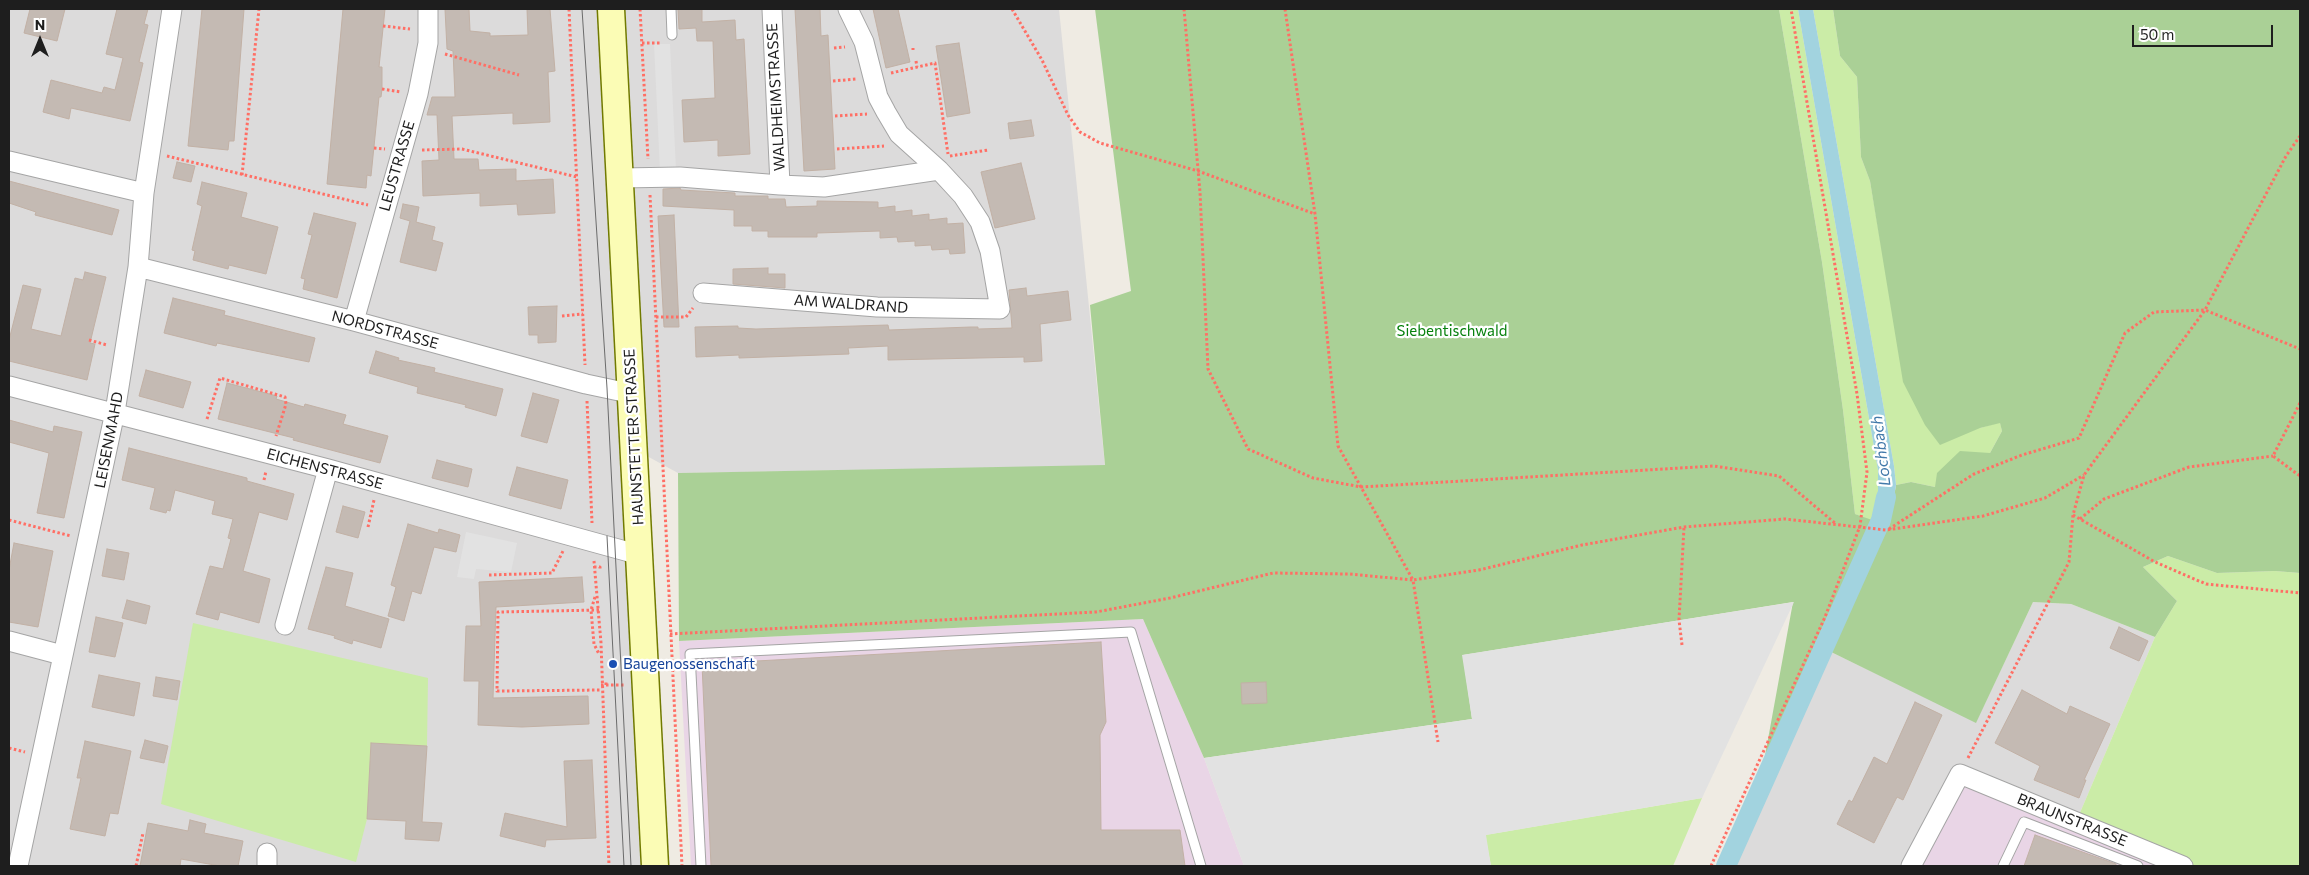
<!DOCTYPE html>
<style>
body{margin:0}
#map{position:relative;width:2309px;height:875px;overflow:hidden;background:#efebe3;font-family:Commissioner,sans-serif}
canvas{display:block}
.frame{position:absolute;inset:0;border:10px solid #1e1e1e;pointer-events:none}
.north{position:absolute;left:15px;top:15px;width:50px;height:50px;-webkit-text-stroke:4px #fff;paint-order:stroke;rotate:0deg;font-size:14px;font-weight:700;line-height:20px;text-align:center;color:#1e1e1e}
.north::after{content:'';display:block;margin:auto;width:18px;height:22px;background:#1e1e1e;clip-path:polygon(50% 0,100% 100%,50% 72%,0 100%)}
.scale{position:absolute;left:2132px;top:25px;width:141px;height:22px;box-sizing:border-box;border:2px solid #1e1e1e;border-top:0;padding-left:6px;font-size:15px;line-height:18px;white-space:nowrap;color:#1e1e1e;-webkit-text-stroke:4px #fff;paint-order:stroke}
</style>
<div id="map">
<canvas width="2309" height="875"></canvas>
<div class="frame"></div>
<div class="north">N</div>
<div class="scale">50 m</div>
</div>
<script>
const ctx = document.querySelector('canvas').getContext('2d');
ctx.lineJoin = 'round';
function fill(path, color) { ctx.fillStyle = color; ctx.fill(path, 'evenodd'); }
const toPath = rows => new Path2D(rows.map(r => 'M' + r).join(''));
function strokePath(path, color, width, dash) { ctx.strokeStyle = color; ctx.lineWidth = width; ctx.lineCap = dash ? 'butt' : 'round'; ctx.setLineDash(dash || []); ctx.stroke(path); }
function write(font, color, halo, rows, align = 'center') {
  ctx.font = font + ' Commissioner,sans-serif'; ctx.lineWidth = 4.5; ctx.setLineDash([]); ctx.textBaseline = 'middle'; ctx.strokeStyle = halo; ctx.fillStyle = color; for (const [text, x, y, turn = 0] of rows) {
    ctx.save(); ctx.translate(x, y); ctx.rotate((+turn || 0) * Math.PI / 180); ctx.textAlign = isNaN(turn) ? turn : align; if (halo) ctx.strokeText(text, 0, 0); ctx.fillText(text, 0, 0); ctx.restore();
  }
}
fill(toPath([
 [9,9,1059,9,1105,466,678,473,625,444,641,866,9,866],
 [2033,602,2071,604,2155,637,2076,822,1911,866,1726,866,1825,649,1976,722]
]), '#dcdbdb');
fill(toPath([
 [1143,619,1204,758,1244,866,691,866,679,641],
 [1960,774,2183,866,1911,866]
]), '#e9d5e6');
fill(toPath([
 [1779,9,1798,9,1878,470,1878,500,1872,521,1855,514,1843,410,1822,262],
 [1813,9,1833,9,1840,56,1857,77,1861,157,1870,181,1886,273,1980,428,2000,422,2002,431,1990,453,1935,487,1911,482,1896,485,1894,466],
 [2168,556,2217,573,2275,571,2300,573,2300,866,2183,866,2076,822,2155,637,2177,601,2143,567],
 [193,623,428,678,427,746,371,743,367,819,356,862,161,804],
 [1702,798,1673,866,1491,866,1485,835]
]), '#cbeca7');
fill(toPath([
 [1095,9,1779,9,1822,262,1843,410,1855,514,1889,526,1896,485,1911,482,1935,487,1937,473,1960,451,1990,453,2002,431,2000,423,1980,428,1940,445,1925,425,1903,382,1870,181,1861,157,1857,77,1840,56,1833,9,2300,9,2300,573,2275,571,2217,573,2168,556,2143,567,2177,601,2155,637,2071,604,2033,602,1976,723,1825,649,1758,794,1793,602,1463,655,1472,719,1204,758,1143,619,679,641,678,473,1105,465,1090,305,1131,291]
]), '#aad096');
fill(toPath([
 [654,44,670,44,676,170,660,171],
 [466,532,517,543,511,572,476,569,474,579,457,577],
 [1794,602,1702,798,1486,835,1491,866,1244,866,1204,758,1472,719,1462,655]
]), '#e2e2e2');
fill(toPath([
 [1798,9,1813,9,1894,466,1896,485,1889,526,1872,521,1878,500,1878,470]
]), '#a2d3df');
strokePath(toPath([
 [1726,866,1881,520,1886,497]
]), '#a2d3df', 20);
const building = toPath([
 [30,9,65,9,57,41,24,33,30,9],
 [117,9,148,9,144,24,148,25,139,62,143,63,130,121,71,108,69,119,43,112,51,80,102,93,104,87,115,90,123,58,106,54,117,9],
 [202,9,244,9,234,141,229,141,228,150,188,146,202,9],
 [343,9,385,9,379,67,382,67,382,89,381,97,379,97,371,176,367,175,366,188,327,184,343,9],
 [445,9,469,9,470,31,490,33,490,36,528,35,527,9,550,9,555,71,548,72,550,122,513,124,513,113,452,116,454,159,478,159,479,170,516,169,516,181,553,179,555,213,518,215,517,204,480,206,480,193,423,196,422,161,439,160,437,115,427,115,432,97,455,97,453,51,447,49,445,9],
 [678,9,702,9,702,22,735,20,736,40,744,39,750,154,718,156,718,140,684,142,682,100,715,98,713,41,697,41,696,28,679,29,678,9],
 [795,9,820,9,821,36,828,35,835,169,804,171,795,9],
 [873,9,898,9,910,62,886,68,873,9],
 [959,43,970,113,947,117,936,46,959,43],
 [1031,120,1034,136,1010,139,1008,123,1031,120],
 [177,162,195,166,191,182,173,178,177,162],
 [1021,163,1035,219,995,228,981,172,1021,163],
 [9,181,119,210,112,235,35,215,36,212,9,203,9,181],
 [202,182,247,193,241,217,278,227,266,274,229,265,228,269,193,260,195,251,192,250,202,206,197,204,202,182],
 [680,188,681,190,735,193,735,196,768,196,768,199,785,199,786,207,817,206,817,201,878,202,878,208,895,206,895,212,912,210,912,216,929,214,929,220,947,218,947,224,963,223,965,253,950,254,949,249,932,250,931,245,915,246,915,241,898,242,897,237,880,238,880,231,817,233,817,237,768,237,768,231,752,231,752,226,734,226,734,210,663,206,663,189,680,188],
 [403,204,419,207,416,222,435,227,432,240,443,243,436,271,400,262,410,221,400,218,403,204],
 [314,213,356,223,337,298,303,289,305,279,301,278,312,235,308,234,314,213],
 [674,215,679,327,664,327,658,216,674,215],
 [768,268,768,274,785,274,785,288,733,284,733,269,768,268],
 [85,272,106,277,90,343,95,344,87,380,9,361,9,340,23,285,41,289,31,329,61,336,75,278,83,280,85,272],
 [1026,288,1027,296,1068,291,1071,320,1040,324,1042,361,1024,362,1024,357,888,360,888,346,848,348,849,354,739,358,739,355,696,357,695,327,738,326,738,328,756,329,888,325,889,330,971,327,978,327,978,329,1012,328,1009,290,1026,288],
 [173,298,225,311,224,315,315,338,309,362,217,343,216,346,164,333,173,298],
 [557,306,556,342,538,343,538,335,529,335,528,307,557,306],
 [376,351,399,358,398,360,435,368,434,372,503,389,496,416,465,407,466,405,417,393,418,387,369,373,376,351],
 [146,370,191,382,183,408,139,396,146,370],
 [227,383,277,396,276,399,304,407,305,404,346,415,343,424,388,436,380,463,293,440,294,438,218,419,227,383],
 [533,393,559,400,547,443,521,436,533,393],
 [9,420,53,432,54,426,82,432,64,518,37,513,49,453,9,442,9,420],
 [129,448,247,478,247,481,294,494,287,520,259,512,243,571,270,579,259,623,220,612,218,620,196,614,210,566,223,569,231,539,228,538,233,519,212,514,215,501,175,490,170,511,167,510,166,513,150,509,155,488,122,480,129,448],
 [437,460,472,469,468,487,432,478,437,460],
 [517,467,568,480,561,509,509,495,517,467],
 [343,506,365,512,358,538,336,532,343,506],
 [408,524,438,533,439,529,460,535,456,552,434,547,421,594,412,591,404,621,388,616,396,587,391,585,408,524],
 [14,543,53,551,38,627,9,622,9,570,14,543],
 [107,549,129,553,124,580,102,576,107,549],
 [326,567,353,573,345,606,389,619,381,648,353,640,352,644,334,638,335,636,308,629,326,567],
 [582,577,584,602,496,607,493,698,588,696,589,724,522,727,478,725,479,681,464,681,466,626,481,626,479,582,582,577],
 [127,600,150,606,146,624,122,618,127,600],
 [96,617,123,623,115,657,89,652,96,617],
 [2119,627,2148,641,2139,661,2110,648,2119,627],
 [1101,642,1106,722,1100,735,1101,830,1180,830,1185,866,711,866,702,664,1101,642],
 [99,675,140,683,134,716,92,707,99,675],
 [156,677,180,681,177,700,153,696,156,677],
 [1266,682,1267,703,1242,704,1241,683,1266,682],
 [2022,690,2067,714,2070,706,2110,724,2084,780,2086,780,2079,798,2034,780,2040,766,1995,743,2022,690],
 [1915,702,1942,715,1903,800,1897,797,1874,843,1837,824,1849,800,1852,802,1874,757,1887,764,1915,702],
 [145,740,168,746,164,763,140,758,145,740],
 [85,741,131,751,118,814,110,813,105,836,70,829,81,778,77,778,85,741],
 [371,743,427,746,422,822,442,823,439,841,405,839,406,821,367,819,371,743],
 [592,760,596,838,546,840,545,847,500,836,505,813,567,827,564,761,592,760],
 [190,820,206,824,204,833,243,841,238,866,220,866,181,859,180,866,140,866,148,823,188,831,190,820],
 [2035,835,2116,864,2116,866,2024,866,2035,835]
]);
fill(building, '#c4bab3');
strokePath(building, '#c2b1a5', 1);
const lane = toPath([
 [671,9,672,35],
 [701,866,690,654,1131,632,1201,866],
 [2003,866,2024,822,2138,866]
]);
const street = toPath([
 [772,9,780,185,824,187,939,170],
 [9,161,144,193],
 [621,178,680,177,780,185],
 [138,267,354,321,586,384,633,394],
 [703,293,877,307,1000,309,990,251,980,222,963,196,939,170,899,134,886,112,878,97,864,42,848,9],
 [354,321,418,94,428,43,428,9],
 [9,386,328,469,640,555],
 [285,625,328,469],
 [9,641,62,655],
 [267,853,267,866],
 [18,866,115,412,138,267,144,193,172,9],
 [1911,866,1960,774,2183,866]
]);
const secondary = toPath([
 [611,9,655,866]
]);
strokePath(lane, '#a5a5a5', 11);
strokePath(street, '#a5a5a5', 21);
strokePath(secondary, '#717a00', 29);
strokePath(toPath([
 [569,9,585,365],
 [640,9,648,159],
 [1012,9,1042,60,1068,115,1080,132,1100,143,1198,171,1315,214],
 [1184,9,1200,192,1208,369,1248,449,1313,478,1361,487,1714,466,1779,476,1836,524],
 [1285,9,1315,214,1338,446,1413,580,1479,570,1582,545,1684,527,1785,519,1886,530,1983,516,2045,498,2084,475],
 [383,26,410,29],
 [642,43,661,43],
 [834,48,845,47],
 [913,48,913,50],
 [445,54,519,75],
 [916,61,917,67],
 [891,73,935,63,948,154],
 [833,81,856,79],
 [382,89,401,92],
 [835,116,867,114],
 [374,148,385,149],
 [837,149,884,146],
 [422,150,462,149,577,177],
 [167,156,368,205],
 [950,156,988,150],
 [242,175,259,9],
 [650,195,682,866],
 [562,316,583,314],
 [656,317,686,317,693,308],
 [89,340,107,345],
 [587,401,592,523],
 [2300,403,2273,456,2300,476],
 [207,419,220,378,285,397,286,404,276,436],
 [264,480,266,471],
 [2073,515,2155,562,2206,584,2300,593],
 [2080,519,2104,499,2189,467,2273,456],
 [9,520,71,536],
 [368,527,374,500],
 [1889,529,1974,474,2022,455,2079,438,2125,333,2154,312,2205,310,2300,349],
 [594,561,601,643,609,866],
 [594,567,600,567,600,569],
 [489,575,552,573,563,551],
 [595,597,591,610,594,644,599,654],
 [599,610,498,612,497,691,601,690],
 [670,634,1096,612,1170,598,1273,573,1349,574,1413,580,1438,742],
 [1682,645,1679,620,1684,527],
 [601,685,606,685,606,682],
 [606,685,625,685],
 [9,748,25,752],
 [1968,758,2069,562,2073,515,2084,475,2205,310,2286,156,2300,136],
 [136,866,143,833],
 [1711,866,1825,617,1860,526,1867,472,1857,394,1791,9]
]), '#ff6f65', 3, [2.5, 2.5]);
strokePath(lane, '#fff', 9);
strokePath(street, '#fff', 19);
strokePath(secondary, '#fbfcb5', 26);
strokePath(toPath([
 [582,9,607,388,631,866],
 [607,536,624,866]
]), '#6c6c6c', 1);
for (const [x, y, r, color] of [
 [613,664,5,"#1a4fb4"]
]) { const dot = new Path2D(); dot.arc(x, y, r, 0, 2 * Math.PI); ctx.fillStyle = color; ctx.fill(dot); strokePath(dot, '#fff', 2); }
write('15px', '#1e1e1e', '#fff', [
 ["WALDHEIMSTRASSE",776,97,-93],
 ["LEUSTRASSE",397,166,-74],
 ["AM WALDRAND",851,304,4],
 ["NORDSTRASSE",385,330,15],
 ["HAUNSTETTER STRASSE",634,437,-93],
 ["LEISENMAHD",109,440,-79],
 ["EICHENSTRASSE",325,469,15],
 ["BRAUNSTRASSE",2072,820,22]
]);
write('15px', '#07810d', '#fff', [
 ["Siebentischwald",1452,331]
]);
write('15px', '#164399', '#fff', [
 ["Baugenossenschaft",623,664]
], 'left');
write('italic 16px', '#437aaa', '#fff', [
 ["Lochbach",1881,451,-97]
]);
</script>
